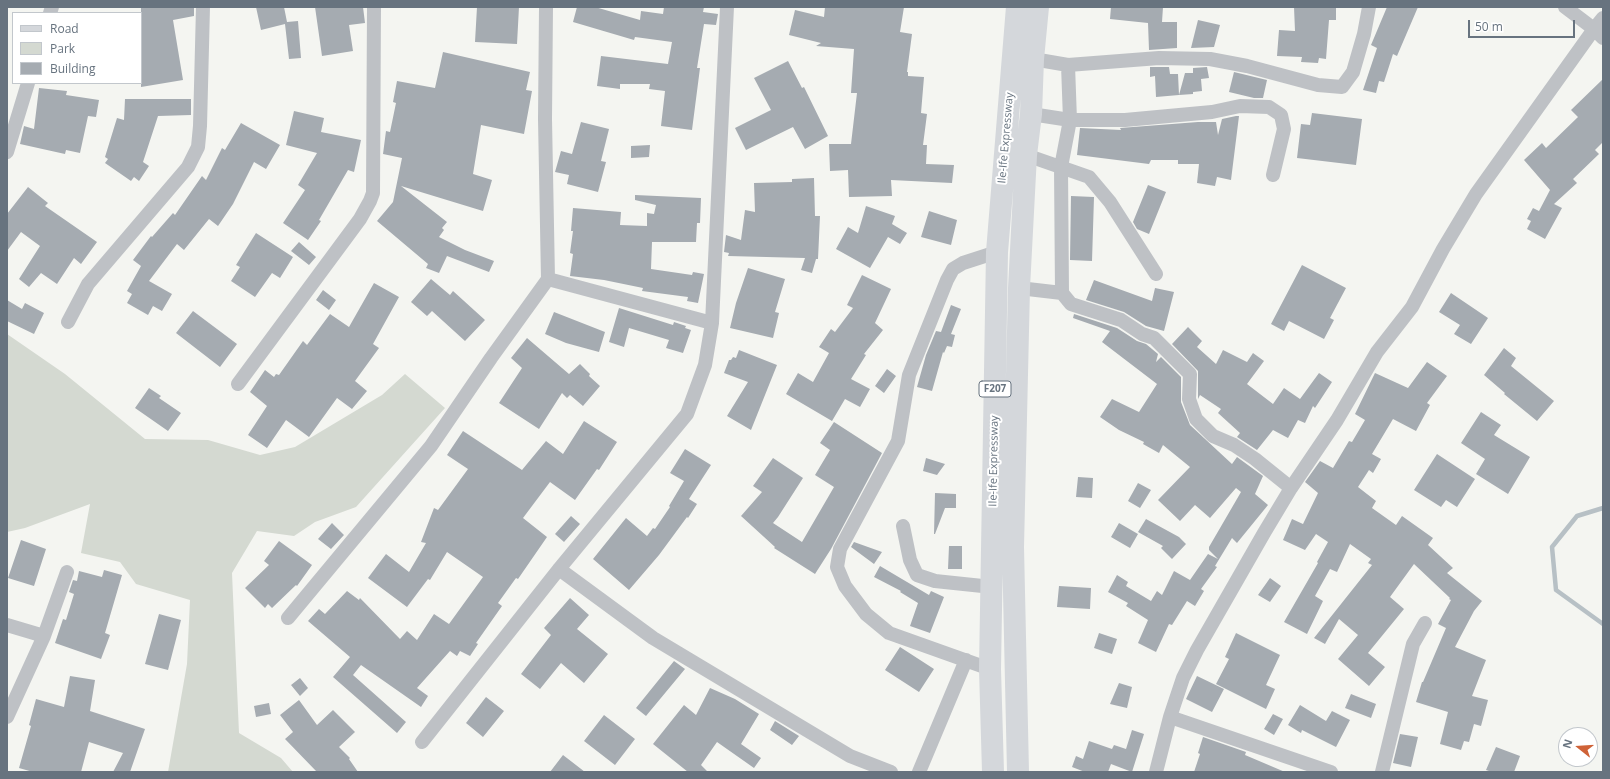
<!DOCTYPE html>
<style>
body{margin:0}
#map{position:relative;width:1610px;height:779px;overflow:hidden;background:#f4f5f1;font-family:"Open Sans",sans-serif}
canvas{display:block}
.frame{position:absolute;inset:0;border:8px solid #67737f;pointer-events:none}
.legend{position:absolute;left:12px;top:12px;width:130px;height:72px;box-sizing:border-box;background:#fff;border:1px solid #c2c7cc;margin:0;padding:5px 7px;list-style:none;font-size:12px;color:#67737f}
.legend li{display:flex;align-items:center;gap:8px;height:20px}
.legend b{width:20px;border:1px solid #c2c7cc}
.north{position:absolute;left:1558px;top:727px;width:40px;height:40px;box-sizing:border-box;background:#fff;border:1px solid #c2c7cc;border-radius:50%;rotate:287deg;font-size:11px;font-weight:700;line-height:16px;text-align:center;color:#67737f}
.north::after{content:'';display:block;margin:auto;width:14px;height:18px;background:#cf6237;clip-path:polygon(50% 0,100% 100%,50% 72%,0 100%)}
.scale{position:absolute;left:1468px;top:20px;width:107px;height:18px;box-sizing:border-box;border:2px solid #67737f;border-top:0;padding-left:5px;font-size:12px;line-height:14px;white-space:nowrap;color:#67737f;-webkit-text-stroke:3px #fff;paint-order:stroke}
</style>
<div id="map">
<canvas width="1610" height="779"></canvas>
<div class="frame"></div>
<ul class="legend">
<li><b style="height:5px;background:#d4d7db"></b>Road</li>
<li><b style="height:11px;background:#d4d9d1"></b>Park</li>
<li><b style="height:11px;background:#a5abb1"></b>Building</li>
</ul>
<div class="north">N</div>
<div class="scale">50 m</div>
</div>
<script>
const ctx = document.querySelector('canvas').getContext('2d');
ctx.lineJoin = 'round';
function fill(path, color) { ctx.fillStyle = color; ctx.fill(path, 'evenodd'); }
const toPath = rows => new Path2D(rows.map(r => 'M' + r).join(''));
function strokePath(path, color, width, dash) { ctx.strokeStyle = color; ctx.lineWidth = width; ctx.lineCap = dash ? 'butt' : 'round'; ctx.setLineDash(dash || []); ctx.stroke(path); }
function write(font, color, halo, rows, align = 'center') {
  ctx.font = font + ' "Open Sans",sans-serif'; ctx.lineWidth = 4; ctx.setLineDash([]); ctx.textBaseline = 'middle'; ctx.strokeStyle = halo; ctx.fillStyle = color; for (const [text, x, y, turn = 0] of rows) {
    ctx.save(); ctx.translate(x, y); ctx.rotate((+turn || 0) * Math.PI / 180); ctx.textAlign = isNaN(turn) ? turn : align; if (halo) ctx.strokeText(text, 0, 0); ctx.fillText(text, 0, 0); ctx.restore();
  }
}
fill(toPath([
 [7,334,65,374,145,439,208,440,260,455,295,447,382,395,405,374,445,408,356,507,315,522,294,536,257,531,232,573,239,733,281,758,293,772,168,772,187,664,190,600,136,584,120,562,81,553,90,504,25,528,7,532]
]), '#d4d9d1');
strokePath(toPath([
 [1603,508,1577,516,1552,547,1556,590,1603,624]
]), '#b7c0c5', 4.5);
fill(toPath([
 [141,7,194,7,194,16,173,20,183,80,141,87],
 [256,7,284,7,287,22,298,21,301,58,289,59,285,24,261,30],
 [315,7,363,7,365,23,349,25,353,51,322,56],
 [477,7,519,7,517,44,475,42],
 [577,7,595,7,640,20,641,11,663,14,664,7,704,7,703,12,718,14,716,25,704,24,697,68,700,68,692,130,661,126,665,91,649,89,650,84,620,84,620,89,597,86,601,56,668,64,672,42,635,37,634,40,573,22],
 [825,7,904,7,900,32,912,34,907,72,908,72,908,76,924,77,921,113,927,114,923,145,927,145,926,164,954,165,952,183,891,180,892,196,849,197,848,170,830,171,829,144,851,144,857,93,851,93,854,49,816,46,821,43,789,35,795,10,824,17],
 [1111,7,1163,7,1162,22,1177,22,1177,48,1149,50,1148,23,1110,19],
 [1294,7,1336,7,1336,20,1329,20,1326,59,1319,58,1318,63,1301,62,1302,57,1277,56,1279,30,1295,31],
 [1387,7,1418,7,1397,56,1393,54,1384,82,1379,81,1376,93,1363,90,1377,48,1371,45],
 [1198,20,1220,25,1214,47,1191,48],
 [443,52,530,72,526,90,532,91,524,134,481,125,473,174,492,180,483,211,401,186,447,222,442,228,444,230,439,237,465,250,494,261,489,272,447,256,439,273,426,268,428,264,377,221,393,202,402,158,383,154,386,131,390,132,396,103,393,102,397,81,435,88],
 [788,61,802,88,804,87,828,136,805,149,793,127,746,150,735,128,771,110,754,78],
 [1150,67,1169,67,1170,74,1178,74,1179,95,1156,97,1155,76,1150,77],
 [1207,67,1209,78,1201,79,1202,91,1193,92,1193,94,1179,95,1185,73,1193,73,1193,68],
 [1234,72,1267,80,1263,98,1254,98,1229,92],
 [1603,79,1603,142,1595,150,1599,154,1573,179,1577,183,1554,204,1562,208,1545,239,1527,229,1531,221,1527,219,1533,208,1539,211,1550,190,1524,160,1542,143,1546,148,1578,117,1571,110],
 [39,88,67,91,66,95,99,100,96,117,88,116,80,153,66,150,65,154,20,144,24,126,34,129],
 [125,99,191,99,191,115,158,116,143,162,149,166,139,181,134,177,131,181,105,163,108,159,105,157,117,118,124,120],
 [294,111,324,118,321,132,361,140,354,172,348,170,319,220,321,221,308,240,283,223,305,190,298,185,317,153,286,145],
 [1312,113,1362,119,1356,165,1297,158,1301,124,1310,125],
 [1236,116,1239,116,1231,180,1217,177,1215,186,1197,183,1199,164,1178,164,1178,160,1151,160,1149,164,1077,155,1080,128,1121,130,1120,128,1198,122,1216,122,1218,135,1222,119],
 [581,122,609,129,601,161,606,162,598,192,567,184,569,175,555,172,561,151,572,154],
 [241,123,280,145,266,169,254,162,233,204,218,226,209,219,184,250,177,244,149,281,172,294,162,311,153,306,148,315,127,303,132,294,127,291,141,266,133,260,151,236,152,237,173,213,175,215,202,176,206,180,222,148,225,150],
 [650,145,649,157,631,158,631,146],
 [814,178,815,216,820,216,818,259,816,259,812,273,801,270,805,258,728,256,729,253,724,252,726,235,741,240,745,210,755,212,754,183,792,182,792,179],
 [1148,185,1166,192,1149,234,1137,229,1133,222],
 [28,187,48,203,45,206,97,242,81,264,74,258,57,284,41,273,29,287,19,279,40,246,21,232,7,251,7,214],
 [635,195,701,198,700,223,697,223,696,242,652,242,651,269,692,275,693,272,704,274,698,303,687,301,688,297,642,291,643,288,604,280,570,276,573,254,570,253,573,231,571,231,573,208,621,212,620,225,647,226,647,213,654,214,656,205,635,200],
 [1071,196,1094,197,1092,261,1070,260],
 [866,206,895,216,892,224,907,233,900,244,888,237,870,268,836,249,848,227,858,233],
 [929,211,957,220,951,245,921,237],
 [256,233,293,257,280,278,272,273,255,297,231,281,240,267,236,265],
 [299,242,316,257,309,265,291,251],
 [1302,265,1346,288,1330,318,1334,320,1324,339,1289,321,1284,331,1271,324],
 [748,268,785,279,775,312,779,313,773,338,730,328,736,303],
 [862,275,891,289,875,323,883,330,864,354,866,355,851,379,870,389,860,407,845,399,832,421,786,394,798,373,813,382,829,353,819,347,831,329,835,332,853,308,847,305],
 [431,279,450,295,453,291,485,320,465,341,432,311,427,316,411,302],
 [1094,280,1152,301,1155,288,1174,292,1164,331,1146,326,1124,312,1086,300],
 [374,283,399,297,373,344,379,348,355,381,367,391,352,409,337,398,309,437,286,420,267,448,248,435,267,406,250,392,265,370,274,377,276,374,279,375,303,341,307,345,330,314,349,327],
 [323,290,336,300,329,310,316,300],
 [1451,293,1488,318,1471,344,1454,334,1460,325,1439,312],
 [7,300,22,309,25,303,44,313,34,334,7,321],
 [951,305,961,309,951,334,955,335,952,347,947,346,944,353,943,352,932,391,917,387,926,355,936,331,941,332],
 [619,308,673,325,674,322,686,326,685,328,691,330,683,353,666,348,669,340,629,328,624,347,609,342],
 [193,311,237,344,220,367,176,333],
 [554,312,605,332,599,352,566,343,545,334],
 [1074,314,1117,328,1137,341,1146,344,1158,354,1156,362,1161,357,1181,377,1181,402,1190,425,1232,464,1237,457,1263,476,1255,494,1268,505,1237,543,1232,538,1215,566,1217,567,1201,589,1204,591,1195,606,1187,601,1172,625,1169,624,1156,652,1138,643,1148,620,1126,606,1128,603,1108,592,1117,575,1128,582,1126,586,1151,601,1157,591,1162,595,1174,571,1190,580,1208,554,1218,559,1209,550,1209,547,1241,492,1236,488,1210,518,1195,505,1180,521,1158,500,1190,467,1163,445,1159,453,1143,444,1144,442,1119,430,1100,417,1112,399,1139,412,1157,384,1102,342,1110,331,1073,318],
 [1188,327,1202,341,1197,347,1216,364,1223,350,1247,362,1253,353,1264,361,1247,384,1273,404,1284,388,1300,399,1319,373,1332,382,1315,408,1313,406,1305,423,1298,420,1288,438,1273,430,1257,450,1237,437,1240,433,1218,413,1221,409,1200,395,1198,399,1198,371,1172,344],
 [527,338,569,374,580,364,590,374,589,376,600,386,583,406,570,395,567,398,562,393,539,429,499,403,522,368,511,358],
 [1504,348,1516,358,1511,366,1554,401,1537,421,1504,394,1505,393,1484,375],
 [739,350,777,365,751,430,727,416,748,382,724,373,729,360,731,360,733,357,736,358],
 [1427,362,1447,376,1427,403,1430,405,1416,431,1393,419,1372,454,1381,459,1373,473,1369,470,1358,487,1376,501,1372,508,1396,525,1402,516,1433,538,1428,545,1453,568,1447,573,1482,601,1474,611,1455,647,1486,660,1472,696,1488,700,1481,726,1474,724,1469,742,1464,741,1461,750,1440,744,1448,712,1416,702,1422,682,1423,682,1446,628,1438,624,1451,600,1449,599,1450,598,1414,564,1390,597,1404,609,1368,653,1385,667,1369,686,1338,659,1358,635,1339,619,1325,644,1314,638,1372,565,1368,563,1371,559,1350,544,1337,572,1330,569,1315,596,1323,601,1307,634,1284,622,1318,563,1317,562,1328,542,1316,534,1305,550,1283,540,1292,519,1303,524,1318,493,1305,482,1320,461,1333,468,1349,441,1352,442,1365,420,1355,414,1375,373,1408,388],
 [887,369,896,376,884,393,875,386],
 [149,388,161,396,159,398,181,413,168,431,135,408],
 [1481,412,1501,425,1494,435,1530,457,1508,494,1476,474,1485,459,1461,443],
 [584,421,617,442,599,470,597,469,575,500,550,482,523,518,547,537,518,579,516,578,498,603,502,606,476,643,478,644,470,656,460,651,457,656,450,651,417,688,428,696,421,707,361,665,353,675,406,722,397,733,333,677,350,657,308,621,319,609,325,614,347,591,359,600,360,598,400,639,407,631,417,640,434,614,449,624,483,577,447,552,430,580,428,579,407,607,368,578,386,554,409,572,426,543,421,542,434,508,438,510,468,469,447,455,463,431,522,470,546,441,563,454],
 [834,422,882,453,831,549,815,574,774,548,775,547,741,516,762,492,753,486,773,458,803,478,778,517,773,523,802,542,834,487,815,475,830,450,820,443],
 [685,449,711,465,689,499,697,504,688,518,687,517,659,555,629,590,593,559,626,518,647,536,653,528,655,529,670,507,669,506,684,481,670,473],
 [1437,454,1475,479,1457,507,1446,500,1441,507,1414,490],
 [926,458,945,464,937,475,923,471],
 [1078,477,1093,478,1092,498,1076,497],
 [1138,483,1151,490,1140,508,1128,501],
 [935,493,956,494,956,508,945,508,935,534,934,534],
 [571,516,580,524,564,542,555,534],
 [1146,519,1179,537,1186,544,1172,559,1161,548,1163,546,1138,532],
 [332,523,344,535,331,549,318,539],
 [1119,523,1138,534,1130,548,1111,537],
 [21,540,46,549,34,586,8,578],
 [279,541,312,565,297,586,296,585,272,608,268,604,265,608,245,588,269,565,264,561],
 [854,542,882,552,874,564,851,547],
 [949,546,962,546,962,569,948,569],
 [880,566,929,595,931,591,944,597,930,633,910,626,918,603,900,592,901,591,874,577],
 [104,570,122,575,105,633,110,635,101,659,55,643,63,619,66,620,74,594,69,592,73,580,77,581,79,571,102,577],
 [1270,578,1281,586,1270,602,1258,595],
 [1059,586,1091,588,1090,609,1057,607],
 [570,598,589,615,577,629,608,654,584,683,561,663,540,689,521,674,551,635,544,628],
 [159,614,181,620,168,670,145,664],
 [1099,633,1117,639,1112,654,1094,648],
 [1236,633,1280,655,1266,685,1275,689,1266,709,1216,684,1229,659,1225,657],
 [900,647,934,669,919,692,885,670],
 [674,661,685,669,646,716,636,708],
 [70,676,95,680,90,711,145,729,130,772,113,772,123,753,89,742,81,772,33,772,19,768,31,726,29,725,36,699,64,707],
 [1197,676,1224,689,1212,712,1186,699],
 [300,678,308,688,300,696,291,685],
 [1119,683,1132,687,1127,708,1110,704],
 [710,688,735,699,759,714,741,744,761,758,754,768,717,742,701,765,708,772,688,772,653,744,684,705,696,715],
 [1351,694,1376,704,1371,718,1345,708],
 [486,697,504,711,483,737,466,723],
 [299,700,317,725,333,710,355,732,339,747,350,758,349,759,358,772,317,772,285,739,293,732,280,715],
 [269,703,271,714,256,717,254,706],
 [1300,705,1326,721,1332,711,1350,720,1336,747,1302,730,1301,733,1288,725],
 [1273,714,1283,719,1274,735,1264,729],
 [604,715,635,739,615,765,584,741],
 [775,721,799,736,792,745,770,730],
 [1132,730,1144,734,1132,772,1111,764,1108,772,1085,772,1072,767,1076,756,1083,759,1089,741,1112,749,1114,745,1126,749],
 [1400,734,1418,737,1411,767,1393,763],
 [1203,737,1246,752,1245,755,1285,772,1194,772,1200,754,1198,753],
 [1496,747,1520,756,1514,772,1492,772,1486,770],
 [563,755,585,772,550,772]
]), '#a5abb1');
strokePath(toPath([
 [1565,7,1594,29,1603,38],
 [50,13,52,7],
 [1033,59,1068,65,1159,58,1210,59,1247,66,1318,85,1342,87,1353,72,1364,34,1369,7],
 [1068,65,1070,120,1061,167,1062,293,1071,304,1121,320,1142,334,1154,338,1190,374,1189,399,1196,419,1213,436,1234,445,1255,459,1291,488],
 [1031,114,1070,120,1125,120,1212,112,1240,106,1269,107,1281,115,1284,129,1273,175],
 [7,152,28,83],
 [1026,155,1089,177,1110,202,1156,274],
 [548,279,712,323],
 [1019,288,1062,293],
 [68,322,88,284,188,167,198,147,200,126,203,7],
 [238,384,360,219,370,201,373,193,374,7],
 [903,526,910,560,917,575,935,581,992,587],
 [559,569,653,638,850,756,891,772],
 [288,618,431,446,491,358,548,279,545,119,546,7],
 [7,625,44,636],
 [990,669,889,633,866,614,845,586,837,567,840,549,898,441,909,375,947,280,953,269,963,263,997,252],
 [7,717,44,636,67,572],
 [1170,717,1331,772],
 [422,742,559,569,687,414,705,365,712,323,727,7],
 [919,772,966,660],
 [1156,772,1170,717,1183,678,1197,650,1264,533,1291,488,1337,420,1377,352,1412,307,1443,249,1476,194,1594,29,1603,18],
 [1382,772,1413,644,1425,623]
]), '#bec1c5', 14);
strokePath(toPath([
 [993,772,990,669,997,252,1017,7],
 [1018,772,1013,547,1019,288,1026,155,1031,114,1033,59,1038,7]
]), '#d4d7db', 22);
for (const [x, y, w] of [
 [995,389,32]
]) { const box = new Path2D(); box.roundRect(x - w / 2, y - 8, w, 16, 3); ctx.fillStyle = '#fff'; ctx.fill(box); strokePath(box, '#67737f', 1); }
write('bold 10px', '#67737f', null, [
 ["F207",995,389]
]);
write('11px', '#67737f', '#fff', [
 ["Ile-Ife Expressway",1006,138,-85],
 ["Ile-Ife Expressway",994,461,-89]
]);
</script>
